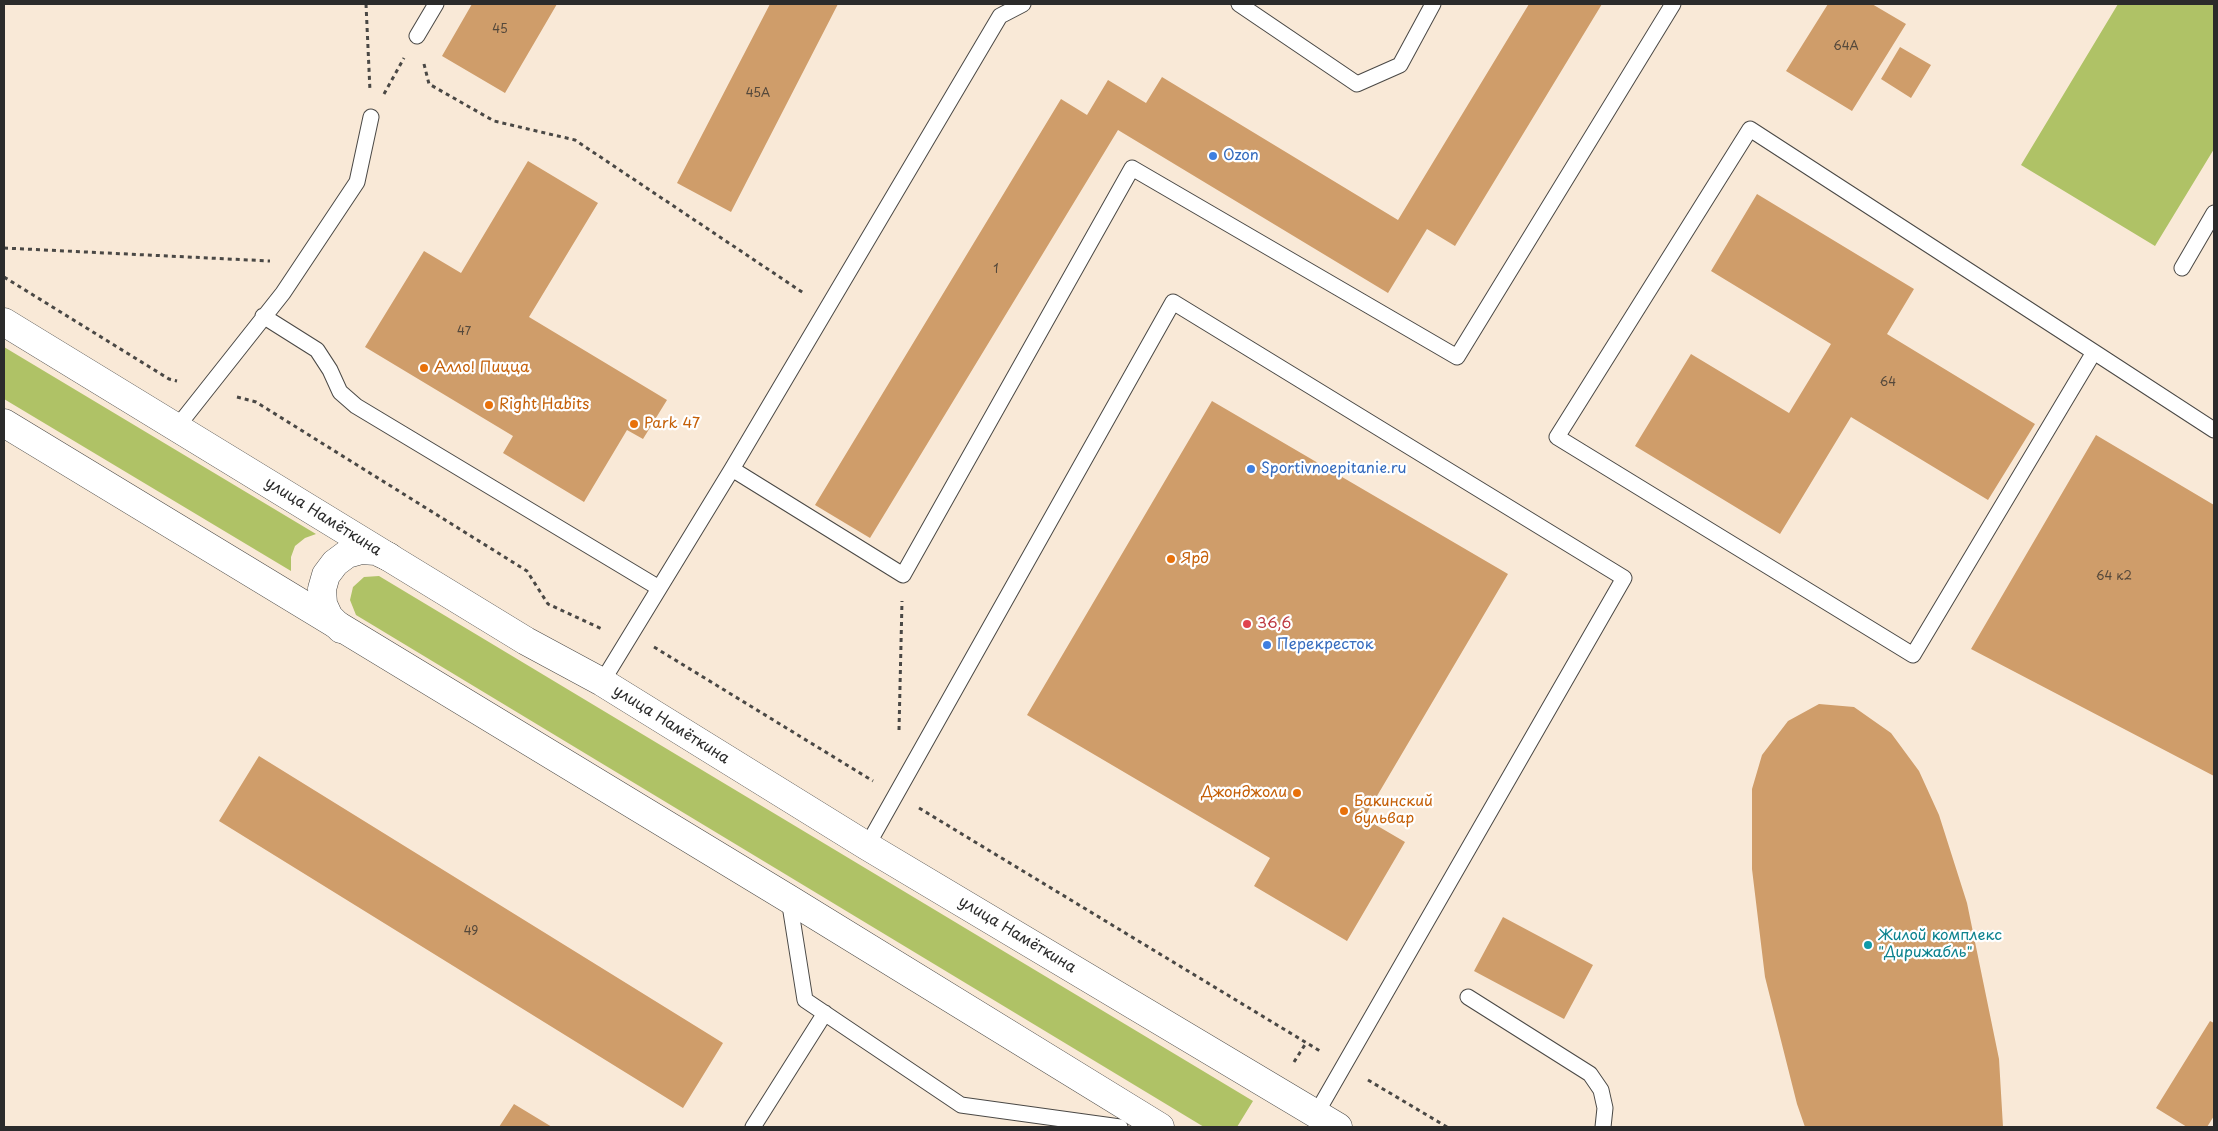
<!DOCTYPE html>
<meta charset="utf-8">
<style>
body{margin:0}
#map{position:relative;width:2218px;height:1131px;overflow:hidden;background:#f9e9d7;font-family:"Playpen Sans",sans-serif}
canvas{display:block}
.frame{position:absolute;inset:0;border:5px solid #2b2b2b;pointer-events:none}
</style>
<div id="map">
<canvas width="2218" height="1131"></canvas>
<div class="frame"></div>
</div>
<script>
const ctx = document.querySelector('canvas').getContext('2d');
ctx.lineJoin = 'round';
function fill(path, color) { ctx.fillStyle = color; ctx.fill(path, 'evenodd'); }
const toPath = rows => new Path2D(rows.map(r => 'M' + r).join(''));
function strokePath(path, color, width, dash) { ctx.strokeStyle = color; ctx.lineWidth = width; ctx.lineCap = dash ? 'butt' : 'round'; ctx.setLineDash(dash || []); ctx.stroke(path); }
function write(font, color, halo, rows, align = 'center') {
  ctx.font = font + ' "Playpen Sans",sans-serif'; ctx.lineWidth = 4.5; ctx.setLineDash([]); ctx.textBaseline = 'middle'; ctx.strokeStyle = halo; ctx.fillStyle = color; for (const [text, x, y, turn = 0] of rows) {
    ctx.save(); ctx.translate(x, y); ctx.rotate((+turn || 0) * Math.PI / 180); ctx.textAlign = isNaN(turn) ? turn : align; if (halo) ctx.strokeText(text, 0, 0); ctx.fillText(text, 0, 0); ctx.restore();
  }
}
fill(toPath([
 [2118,4,2214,4,2214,149,2155,246,2021,165],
 [4,347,316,534,305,538,295,546,291,557,291,571,4,399],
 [379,576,1253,1101,1237,1127,1204,1127,356,615,350,600,353,587,364,577]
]), '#afc266');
fill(toPath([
 [472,4,557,4,505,93,442,56],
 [770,4,838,4,731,212,677,183],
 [1529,4,1602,4,1455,246,1427,229,1388,293,1118,130,870,538,815,505,1061,99,1087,115,1108,80,1146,103,1162,77,1398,220],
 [1828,4,1872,4,1906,24,1852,111,1786,71],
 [1900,47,1931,65,1911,98,1881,79],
 [528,161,598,203,529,317,667,400,643,439,627,430,584,502,503,453,513,436,365,347,424,251,461,273],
 [1757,194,1914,289,1887,334,2035,424,1988,500,1851,417,1780,534,1635,446,1691,354,1789,413,1831,344,1711,271],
 [1212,401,1508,574,1364,818,1405,842,1347,941,1254,886,1270,858,1027,715],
 [2096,435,2214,505,2214,776,1971,649],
 [1819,704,1854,707,1891,733,1919,771,1939,815,1967,903,1999,1059,2003,1127,1805,1127,1797,1104,1765,977,1752,869,1752,789,1762,755,1788,721],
 [259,756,723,1043,683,1108,219,821],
 [1503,917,1593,965,1564,1019,1474,971],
 [2210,1021,2214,1023,2214,1116,2207,1127,2187,1127,2156,1108],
 [514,1104,552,1127,499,1127]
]), '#cf9d6a');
const service = toPath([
 [1239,4,1357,84,1400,65,1433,4],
 [417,36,436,4],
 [2182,268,2214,213],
 [263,316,317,350,330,370,340,392,356,406,659,588],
 [2094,352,1913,655,1557,437,1750,129,2094,352,2214,430],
 [177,427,283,293,357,182,371,117],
 [732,469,903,575,1132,168,1457,357,1673,4],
 [602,682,732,469,1000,16,1023,4],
 [867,846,1173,302,1624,578,1316,1114],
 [789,899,805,1000,961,1105,1120,1127],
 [1468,997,1590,1074,1601,1090,1605,1108,1603,1127],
 [753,1127,825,1013]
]);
const minor = toPath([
 [341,629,329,617,323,604,322,589,326,575,335,563,347,554,361,550,376,551,389,557]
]);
const tertiary = toPath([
 [4,322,526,641,602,682,867,846,1338,1127],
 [4,423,789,899,1160,1127]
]);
strokePath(service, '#4a4845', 17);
strokePath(minor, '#4a4845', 29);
strokePath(tertiary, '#4a4845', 29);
strokePath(toPath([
 [366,4,370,91],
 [424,64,429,84,494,121,575,140,805,294],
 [384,94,404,58],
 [4,248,270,261],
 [4,277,169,379,177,381],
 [237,397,256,402,527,571,548,604,602,629],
 [654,647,873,781],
 [899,730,902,601],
 [919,808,1320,1051],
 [1294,1062,1306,1043],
 [1368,1080,1447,1127]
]), '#4a4845', 3, [4, 4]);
strokePath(service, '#fff', 15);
strokePath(minor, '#fff', 28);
strokePath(tertiary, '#fff', 28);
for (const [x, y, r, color] of [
 [1213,156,5,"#3f7fe0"],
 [424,368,5,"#e8710a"],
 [489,405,5,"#e8710a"],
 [634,424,5,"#e8710a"],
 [1251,469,5,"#3f7fe0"],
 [1171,559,5,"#e8710a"],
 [1247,624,5,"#e0444e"],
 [1267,645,5,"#3f7fe0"],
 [1297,793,5,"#e8710a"],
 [1344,811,5,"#e8710a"],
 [1868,945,5,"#0f9aa8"]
]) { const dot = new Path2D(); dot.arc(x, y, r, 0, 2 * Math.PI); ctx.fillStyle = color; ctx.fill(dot); strokePath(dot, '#fff', 2); }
write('12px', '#54483b', null, [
 ["45",500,30],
 ["64А",1846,47],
 ["45А",758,94],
 ["1",996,270],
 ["47",464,332],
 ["64",1888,383],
 ["64 к2",2114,577],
 ["49",471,932]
]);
write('15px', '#366cbe', '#fff', [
 ["Ozon",1223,156],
 ["Sportivnoepitanie.ru",1261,469],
 ["Перекресток",1277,645]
], 'left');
write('15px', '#c56008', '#fff', [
 ["Алло! Пицца",434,368],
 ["Right Habits",499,405],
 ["Park 47",644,424],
 ["Ярд",1181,559],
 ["Джонджоли",1287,793,"right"],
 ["Бакинский",1354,802],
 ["бульвар",1354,819]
], 'left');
write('15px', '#2b2b2b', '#fff', [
 ["улица Намёткина",323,517,32],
 ["улица Намёткина",671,725,32],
 ["улица Намёткина",1017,935,31]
]);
write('15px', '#be3a42', '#fff', [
 ["36,6",1257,624]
], 'left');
write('15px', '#0d838f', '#fff', [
 ["Жилой комплекс",1878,936],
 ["\"Дирижабль\"",1878,953]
], 'left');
</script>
